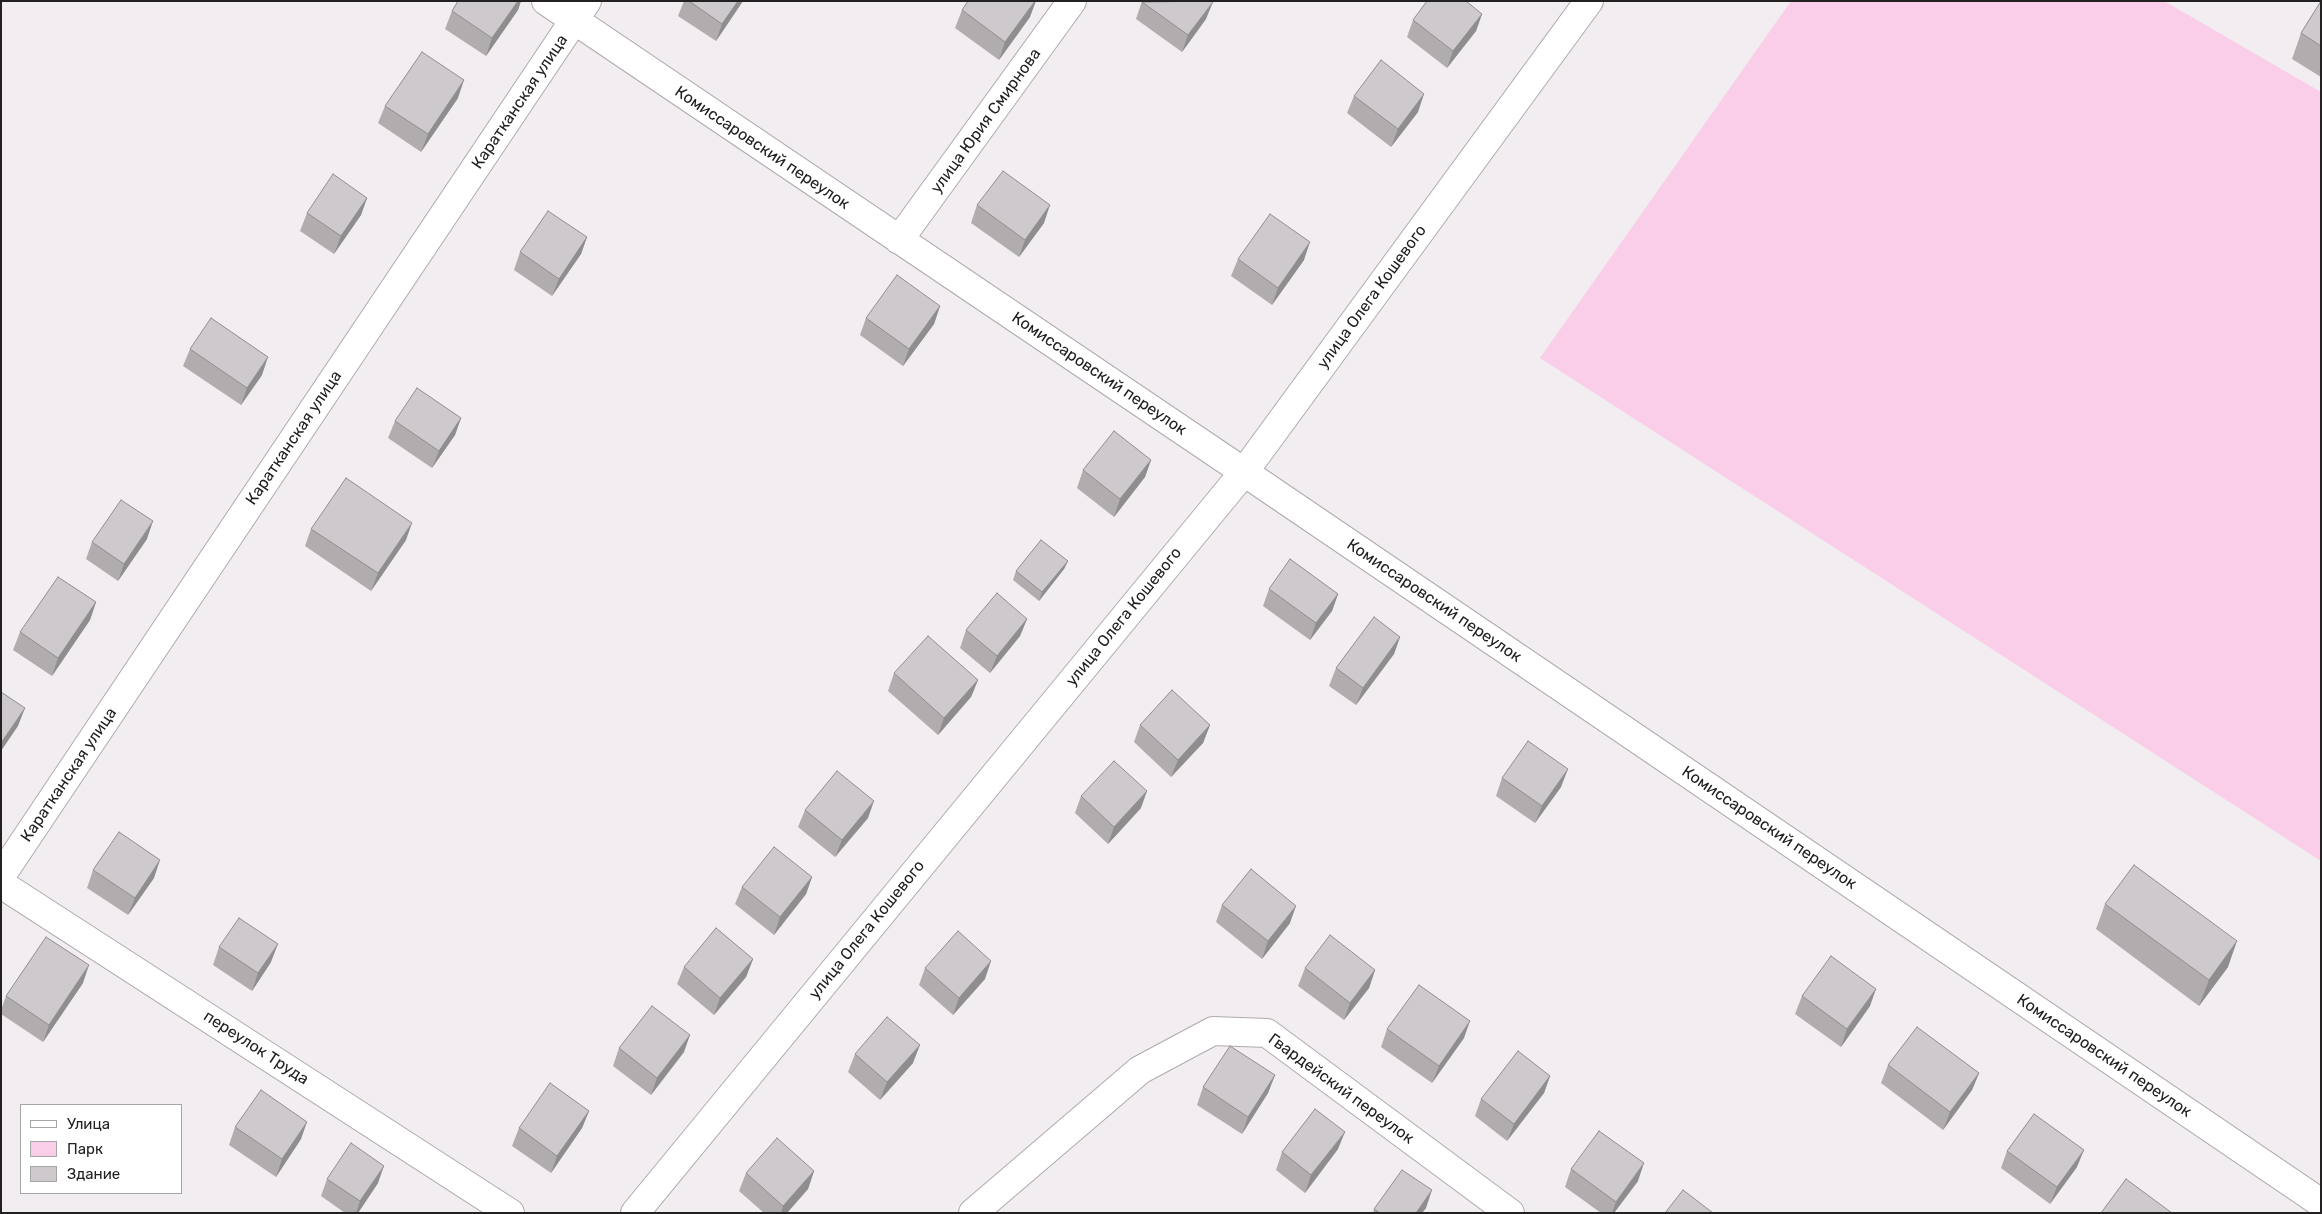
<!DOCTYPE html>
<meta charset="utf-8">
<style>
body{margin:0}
#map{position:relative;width:2322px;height:1214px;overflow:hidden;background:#f2edf0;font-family:Rubik,sans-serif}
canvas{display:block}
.frame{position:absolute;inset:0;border:2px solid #222021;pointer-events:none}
.legend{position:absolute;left:20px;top:1104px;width:162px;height:90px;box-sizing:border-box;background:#fff;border:1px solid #a7a6a6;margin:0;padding:6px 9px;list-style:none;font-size:15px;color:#222021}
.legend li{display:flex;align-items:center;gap:10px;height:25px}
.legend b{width:25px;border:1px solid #a7a6a6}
</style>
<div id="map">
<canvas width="2322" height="1214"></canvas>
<div class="frame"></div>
<ul class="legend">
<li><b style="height:6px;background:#fff"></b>Улица</li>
<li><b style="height:14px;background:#facee9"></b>Парк</li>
<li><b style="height:14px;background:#cec9cc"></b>Здание</li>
</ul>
</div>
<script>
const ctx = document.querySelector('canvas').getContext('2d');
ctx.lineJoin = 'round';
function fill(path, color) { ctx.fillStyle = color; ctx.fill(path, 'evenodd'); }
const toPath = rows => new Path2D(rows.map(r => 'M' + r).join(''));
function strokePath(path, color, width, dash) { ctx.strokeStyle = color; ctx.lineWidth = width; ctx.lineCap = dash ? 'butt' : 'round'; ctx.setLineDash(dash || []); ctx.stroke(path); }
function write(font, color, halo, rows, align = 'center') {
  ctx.font = font + ' Rubik,sans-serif'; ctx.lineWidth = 5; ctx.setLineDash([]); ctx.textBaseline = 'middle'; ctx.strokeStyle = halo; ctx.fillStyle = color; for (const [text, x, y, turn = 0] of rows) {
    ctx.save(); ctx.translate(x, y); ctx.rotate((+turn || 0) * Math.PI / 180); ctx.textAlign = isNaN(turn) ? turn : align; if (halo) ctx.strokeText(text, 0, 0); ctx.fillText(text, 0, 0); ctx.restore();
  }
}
fill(toPath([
 [1791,1,2164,1,2321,92,2321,861,1540,358]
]), '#facee9');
const minor = toPath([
 [546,1,1244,472,2321,1203],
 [899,240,1072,1],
 [1,876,587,1],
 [1,884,510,1213],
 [635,1213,1244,472,1589,1],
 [973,1213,1140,1070,1213,1031,1267,1033,1510,1213]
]);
strokePath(minor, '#afaaad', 30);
strokePath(minor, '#fff', 28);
fill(toPath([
 [458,1,521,1,518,10,486,56,445,29,452,11],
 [684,1,743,1,716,41,678,16],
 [1142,1,1206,19,1182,52,1136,19],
 [2321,1,2321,77,2292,59,2301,33],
 [962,10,1030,17,999,60,955,28],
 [1482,14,1476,31,1447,68,1407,37,1413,20],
 [1354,96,1418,112,1391,147,1347,113],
 [458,98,421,152,378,123,385,106],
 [367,198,361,215,334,254,300,231,307,213],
 [977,205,1044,223,1019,257,971,223],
 [587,237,581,254,552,296,514,270,520,252],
 [1238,259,1304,260,1272,305,1231,276],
 [940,306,934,324,903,366,860,335,866,318],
 [190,349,262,375,241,405,183,366],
 [461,418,455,435,432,468,388,438,395,421],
 [1151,460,1145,477,1114,517,1077,488,1083,470],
 [311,529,406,540,371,591,305,546],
 [147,539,118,581,86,559,92,542],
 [1068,561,1064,569,1039,601,1013,580,1016,571],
 [1269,589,1338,594,1332,611,1310,640,1263,606],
 [96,602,90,620,52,676,13,650,20,632],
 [1027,619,1020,636,990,673,960,648,966,630],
 [1400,637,1394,654,1356,705,1329,686,1336,668],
 [894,673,978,680,971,697,938,735,888,691],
 [1140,725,1210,725,1203,743,1171,777,1134,742],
 [1502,778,1561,787,1535,823,1496,796],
 [1081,796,1141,808,1108,844,1075,813],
 [805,810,868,818,835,857,798,827],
 [93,870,154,878,128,915,87,888],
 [812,877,806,894,774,935,735,904,742,887],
 [2105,904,2228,967,2199,1006,2096,929],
 [1222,905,1290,923,1262,959,1216,922],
 [219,947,271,962,252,991,213,965],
 [753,959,746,977,714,1015,677,984,684,967],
 [925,968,985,979,953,1015,919,985],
 [1305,968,1375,970,1369,988,1344,1020,1298,986],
 [83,983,43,1042,1,1014,1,1010,6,996],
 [1802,996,1870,1006,1841,1047,1795,1014],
 [1387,1029,1464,1038,1432,1083,1381,1047],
 [619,1048,684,1052,651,1095,613,1066],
 [855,1054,913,1063,880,1100,848,1072],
 [1888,1065,1979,1073,1972,1090,1943,1130,1881,1083],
 [1275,1075,1268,1093,1242,1134,1197,1105,1203,1087],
 [1550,1076,1544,1093,1507,1141,1475,1116,1481,1099],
 [589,1111,582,1128,551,1173,512,1146,519,1128],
 [235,1127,301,1139,276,1177,229,1145],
 [1338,1149,1305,1193,1276,1170,1282,1152],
 [2007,1151,2077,1167,2050,1204,2001,1168],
 [1571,1169,1638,1181,1614,1213,1601,1213,1565,1187],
 [814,1171,808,1189,787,1213,764,1213,739,1191,746,1173],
 [327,1179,378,1183,358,1213,345,1213,321,1196],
 [1426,1208,1422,1213,1373,1213,1374,1209]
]), '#b1adaf');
fill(toPath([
 [518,1,521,1,518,10,486,56,492,38],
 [738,1,743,1,716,41,722,24],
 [1035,1,1036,1,1030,17,999,60,1005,42],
 [1213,2,1206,19,1182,52,1188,35],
 [1482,14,1476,31,1447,68,1453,51],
 [464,80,458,98,421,152,428,134],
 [1424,94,1418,112,1391,147,1398,129],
 [367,198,361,215,334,254,341,236],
 [1050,205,1044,223,1019,257,1025,240],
 [587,237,581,254,552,296,559,279],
 [1310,242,1304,260,1272,305,1278,288],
 [940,306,934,324,903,366,909,349],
 [268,357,262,375,241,405,247,388],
 [461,418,455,435,432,468,439,451],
 [1151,460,1145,477,1114,517,1120,499],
 [153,521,147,539,118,581,124,564],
 [412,523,406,540,371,591,378,573],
 [1068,561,1064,569,1039,601,1042,592],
 [1338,594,1332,611,1310,640,1316,623],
 [96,602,90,620,52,676,58,658],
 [1027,619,1020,636,990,673,997,656],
 [1400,637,1394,654,1356,705,1363,688],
 [978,680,971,697,938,735,944,718],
 [25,708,18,726,1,751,1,743],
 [1210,725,1203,743,1171,777,1178,760],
 [1568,769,1561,787,1535,823,1542,806],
 [1147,791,1141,808,1108,844,1114,827],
 [874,801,868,818,835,857,842,840],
 [160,860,154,878,128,915,135,898],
 [812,877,806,894,774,935,780,917],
 [1296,906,1290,923,1262,959,1268,941],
 [2237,941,2228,967,2199,1006,2209,980],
 [278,944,271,962,252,991,258,973],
 [753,959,746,977,714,1015,720,998],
 [991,961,985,979,953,1015,959,998],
 [89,965,83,983,43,1042,49,1025],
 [1375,970,1369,988,1344,1020,1350,1003],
 [1876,989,1870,1006,1841,1047,1847,1029],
 [1470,1021,1464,1038,1432,1083,1439,1066],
 [690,1035,684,1052,651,1095,657,1078],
 [920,1045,913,1063,880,1100,887,1082],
 [1979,1073,1972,1090,1943,1130,1950,1112],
 [1275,1075,1268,1093,1242,1134,1248,1117],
 [1550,1076,1544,1093,1507,1141,1514,1124],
 [589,1111,582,1128,551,1173,557,1156],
 [307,1122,301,1139,276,1177,282,1159],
 [1345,1132,1338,1149,1305,1193,1311,1175],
 [2084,1150,2077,1167,2050,1204,2057,1187],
 [1644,1163,1638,1181,1614,1213,1612,1213,1616,1202],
 [384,1166,378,1183,358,1213,356,1213,360,1201],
 [814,1171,808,1189,787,1213,781,1213,783,1206],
 [1432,1190,1426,1208,1422,1213,1416,1213]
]), '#908d8f');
const building = toPath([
 [458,1,518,1,492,38,452,11,458,1],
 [689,1,738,1,722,24,689,1],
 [968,1,1035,1,1005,42,962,10,968,1],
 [1212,1,1213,2,1188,35,1142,2,1212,1],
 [1427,1,1466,1,1482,14,1453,51,1413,20,1427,1],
 [2321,1,2321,46,2301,33,2321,1],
 [422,52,464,80,428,134,385,106,422,52],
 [1381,60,1424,94,1398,129,1354,96,1381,60],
 [1003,171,1050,205,1025,240,977,205,1003,171],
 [333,174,367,198,341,236,307,213,333,174],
 [548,211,587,237,559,279,520,252,548,211],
 [1270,214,1310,242,1278,288,1238,259,1270,214],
 [897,275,940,306,909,349,866,318,897,275],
 [211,318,268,357,247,388,190,349,211,318],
 [417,388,461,418,439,451,395,421,417,388],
 [1114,431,1151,460,1120,499,1083,470,1114,431],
 [346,478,412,523,378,573,311,529,346,478],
 [121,500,153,521,124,564,92,542,121,500],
 [1041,540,1068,561,1042,592,1016,571,1041,540],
 [1290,559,1338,594,1316,623,1269,589,1290,559],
 [58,577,96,602,58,658,20,632,58,577],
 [997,593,1027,619,997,656,966,630,997,593],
 [1374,617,1400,637,1363,688,1336,668,1374,617],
 [928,636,978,680,944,718,894,673,928,636],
 [1172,690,1210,725,1178,760,1140,725,1172,690],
 [1,692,25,708,1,743,1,692],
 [1528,741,1568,769,1542,806,1502,778,1528,741],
 [1114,761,1147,791,1114,827,1081,796,1114,761],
 [837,771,874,801,842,840,805,810,837,771],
 [119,832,160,860,135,898,93,870,119,832],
 [774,847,812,877,780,917,742,887,774,847],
 [2134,865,2237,941,2209,980,2105,904,2134,865],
 [1251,869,1296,906,1268,941,1222,905,1251,869],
 [239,918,278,944,258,973,219,947,239,918],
 [716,928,753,959,720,998,684,967,716,928],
 [958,931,991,961,959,998,925,968,958,931],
 [1330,935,1375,970,1350,1003,1305,968,1330,935],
 [46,937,89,965,49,1025,6,996,46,937],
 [1831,956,1876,989,1847,1029,1802,996,1831,956],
 [1419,985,1470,1021,1439,1066,1387,1029,1419,985],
 [652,1006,690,1035,657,1078,619,1048,652,1006],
 [887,1017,920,1045,887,1082,855,1054,887,1017],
 [1917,1027,1979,1073,1950,1112,1888,1065,1917,1027],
 [1230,1046,1275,1075,1248,1117,1203,1087,1230,1046],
 [1518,1051,1550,1076,1514,1124,1481,1099,1518,1051],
 [550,1083,589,1111,557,1156,519,1128,550,1083],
 [261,1090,307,1122,282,1159,235,1127,261,1090],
 [1315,1109,1345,1132,1311,1175,1282,1152,1315,1109],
 [2034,1114,2084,1150,2057,1187,2007,1151,2034,1114],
 [1599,1131,1644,1163,1616,1202,1571,1169,1599,1131],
 [777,1138,814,1171,783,1206,746,1173,777,1138],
 [351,1143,384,1166,360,1201,327,1179,351,1143],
 [1402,1170,1432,1190,1416,1213,1380,1213,1374,1209,1402,1170],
 [2126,1179,2172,1213,2101,1213,2126,1179],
 [1683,1190,1713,1213,1665,1213,1683,1190]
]);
fill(building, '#cec9cc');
strokePath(building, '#908d8f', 1);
write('16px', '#222021', '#fff', [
 ["Каратканская улица",520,102,-56],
 ["улица Юрия Смирнова",986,121,-54],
 ["Комиссаровский переулок",762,148,34],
 ["улица Олега Кошевого",1372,297,-54],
 ["Комиссаровский переулок",1099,374,34],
 ["Каратканская улица",294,438,-56],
 ["Комиссаровский переулок",1434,601,34],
 ["улица Олега Кошевого",1124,617,-51],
 ["Каратканская улица",69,775,-56],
 ["Комиссаровский переулок",1769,828,34],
 ["улица Олега Кошевого",867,930,-51],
 ["переулок Труда",256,1048,33],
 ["Комиссаровский переулок",2104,1056,34],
 ["Гвардейский переулок",1341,1089,36]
]);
</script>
